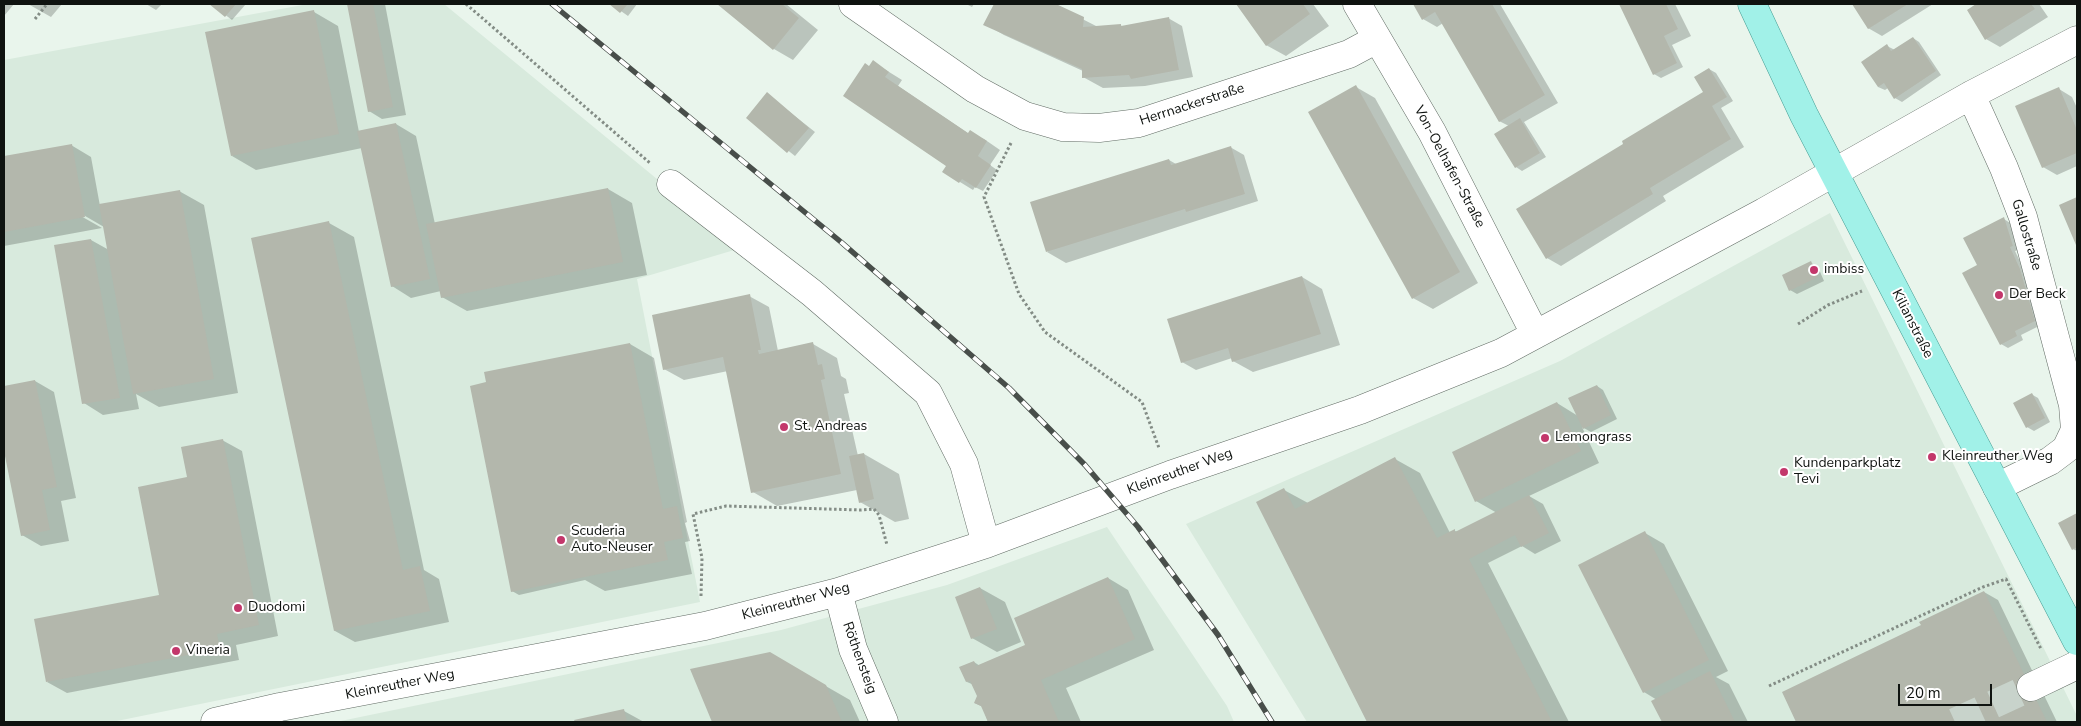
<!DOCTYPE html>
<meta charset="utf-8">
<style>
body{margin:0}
#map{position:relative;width:2081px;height:726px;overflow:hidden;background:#e9f5ec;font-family:"Nunito Sans",sans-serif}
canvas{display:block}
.frame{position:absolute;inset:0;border:5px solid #0f1310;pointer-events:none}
.scale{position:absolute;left:1898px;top:684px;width:94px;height:22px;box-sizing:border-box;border:2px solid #0f1310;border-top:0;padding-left:6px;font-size:15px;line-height:18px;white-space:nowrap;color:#0f1310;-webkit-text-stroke:4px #fff;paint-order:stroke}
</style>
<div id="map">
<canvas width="2081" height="726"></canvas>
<div class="frame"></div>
<div class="scale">20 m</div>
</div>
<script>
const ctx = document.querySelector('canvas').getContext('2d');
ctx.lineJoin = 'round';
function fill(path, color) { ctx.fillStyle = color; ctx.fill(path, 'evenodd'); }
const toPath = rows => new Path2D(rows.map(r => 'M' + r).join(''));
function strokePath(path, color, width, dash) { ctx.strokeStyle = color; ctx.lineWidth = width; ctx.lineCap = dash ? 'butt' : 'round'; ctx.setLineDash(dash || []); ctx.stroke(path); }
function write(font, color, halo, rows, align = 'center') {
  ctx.font = font + ' "Nunito Sans",sans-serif'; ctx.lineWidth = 4; ctx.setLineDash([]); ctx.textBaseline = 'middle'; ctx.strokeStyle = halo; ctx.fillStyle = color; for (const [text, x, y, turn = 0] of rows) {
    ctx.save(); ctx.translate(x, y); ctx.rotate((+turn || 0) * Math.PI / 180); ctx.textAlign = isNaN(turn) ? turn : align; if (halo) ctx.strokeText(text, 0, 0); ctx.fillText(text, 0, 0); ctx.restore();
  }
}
fill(toPath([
 [308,4,444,4,741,248,637,279,700,602,112,722,4,722,4,60],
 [1830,213,2077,716,2077,722,1307,722,1186,524,1560,361],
 [1107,527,1227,706,1234,722,336,722,781,630,947,585]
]), '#d8eadd');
fill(toPath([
 [4,4,14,4,4,16],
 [28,4,62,4,51,17],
 [146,4,162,4,156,10],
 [211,4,246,4,232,20],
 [348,4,385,4,406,115,382,119,369,111],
 [611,4,637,4,628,16],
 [719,4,786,4,818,30,793,60,774,49],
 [966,4,974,4,972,7],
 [995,4,1053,4,1098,27,1120,25,1124,27,1168,18,1182,26,1193,77,1145,86,1103,88,1083,77,1083,71,1004,35,985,24],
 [1238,4,1313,4,1329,26,1286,56,1266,45],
 [1415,4,1500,4,1558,103,1524,122,1546,157,1522,171,1516,167,1509,126,1499,121,1443,23,1437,27,1423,19],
 [1621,4,1675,4,1691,36,1672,45,1683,67,1661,78,1654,74],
 [1854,4,1933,4,1882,36,1868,28],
 [1978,4,2039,4,2048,17,2000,47,1986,39,1968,10],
 [314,12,338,26,359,132,396,124,416,136,435,224,608,189,632,203,647,275,467,311,442,297,441,291,411,298,392,286,362,148,256,170,232,156],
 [1913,38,1919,42,1941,75,1902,102,1895,98,1888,88,1885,90,1878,87,1887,46,1895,50],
 [873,62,902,80,898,86,969,134,984,139,1000,150,990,165,997,170,983,191,975,187,973,190,960,182,870,67],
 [1709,69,1716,73,1733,101,1721,108,1744,147,1663,196,1666,201,1561,266,1547,258,1625,144,1703,93],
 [1356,87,1375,98,1478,283,1433,309,1413,298],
 [2059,89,2072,97,2077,108,2077,166,2057,175,2043,167],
 [767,94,815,132,795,156,747,118],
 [71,145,91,157,100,206,179,191,204,205,238,393,159,407,136,394,139,409,103,415,84,403,91,240,109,250,104,227,80,213,79,215,102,228,4,246,4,158],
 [1230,147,1244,155,1258,201,1066,263,1047,252,1169,160,1176,164],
 [2004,219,2010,223,2019,250,2015,251,2026,274,2041,325,2021,335,2023,340,2008,348,2001,344,1979,266],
 [329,223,354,237,424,570,439,579,449,622,355,642,335,631],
 [1811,263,1818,267,1824,281,1797,294,1790,290],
 [1302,277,1322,289,1340,345,1253,372,1233,361,1232,358,1196,370,1182,362],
 [749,296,769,307,778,351,813,344,837,358,841,376,846,379,849,393,844,394,858,456,864,454,899,474,909,519,895,522,860,502,857,490,777,506,753,492,728,371,684,380,664,369],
 [630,344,654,358,687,522,685,523,690,541,685,542,692,574,605,591,585,580,519,595,512,591],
 [35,381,54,392,76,498,61,501,69,541,41,546,22,535,4,445,4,387],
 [1597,386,1603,390,1617,419,1591,432,1582,427,1599,463,1529,496,1543,504,1561,541,1535,554,1522,546,1488,563,1569,722,1368,722,1258,503,1284,490,1308,503,1395,459,1420,473,1450,533,1455,531,1458,532,1497,513,1476,501,1557,403,1578,416],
 [2031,394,2038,398,2050,422,2034,431,2027,427],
 [222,440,242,451,278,636,236,645,239,660,67,693,47,682,160,596,188,478],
 [2077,514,2077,551,2073,549,2060,523],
 [1645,533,1664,544,1728,671,1716,677,1729,684,1748,722,1664,722,1653,701,1657,700,1644,692],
 [1108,578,1128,590,1154,650,1066,688,1081,722,988,722,983,707,975,703,978,696,974,685,967,682,974,662,980,666,1025,646],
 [980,588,1005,602,1021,642,997,652,972,638],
 [1984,592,1998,600,2057,722,1798,722,1784,693,1923,626],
 [770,654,850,700,860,722,714,722,692,670],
 [624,711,644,722,576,722,576,721]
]), '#0003');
fill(toPath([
 [209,4,236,4,225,17],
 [347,4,373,4,393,107,368,112],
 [609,4,628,4,620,13],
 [717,4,782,4,799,18,773,50],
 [994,4,1056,4,1084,17,1083,27,1121,24,1121,26,1169,17,1179,70,1131,79,1129,75,1082,78,1082,69,983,25],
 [1236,4,1303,4,1310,14,1266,46],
 [1413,4,1492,4,1545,95,1499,122,1435,12,1422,20],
 [1619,4,1666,4,1678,29,1664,36,1677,63,1653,75],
 [1852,4,1908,4,1868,29],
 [1976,4,2031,4,2035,9,1985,40,1967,10],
 [314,10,339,134,231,156,205,32],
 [1913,37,1936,71,1894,99,1884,83,1878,87,1861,62,1887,44,1891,51],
 [873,60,889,72,885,77,968,133,970,130,987,141,978,156,991,165,976,188,962,179,959,183,942,172,946,166,843,96,865,63,869,66],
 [1709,68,1727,97,1712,106,1731,139,1650,188,1653,194,1546,259,1516,209,1623,144,1622,141,1703,92,1694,77],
 [1356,85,1460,272,1412,299,1308,112],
 [2059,87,2077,130,2077,153,2042,168,2015,106],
 [767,92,809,128,787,153,746,118],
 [1520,118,1540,153,1515,168,1494,134],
 [396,123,430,279,391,287,357,131],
 [72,144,85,217,4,232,4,156],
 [1231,146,1245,194,1186,212,1185,209,1046,252,1030,202,1169,159,1171,165],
 [608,188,623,262,441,298,426,224],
 [180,190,214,379,133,394,99,204],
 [2077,197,2077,244,2076,245,2059,205],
 [2004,217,2013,246,2010,247,2020,269,2035,321,2015,331,2017,336,2000,345,1962,273,1977,265,1963,238],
 [329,221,403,570,420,566,430,611,334,631,251,238],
 [91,239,120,398,82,404,54,245],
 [1811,261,1818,277,1789,291,1782,275],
 [1302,276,1321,334,1232,362,1228,348,1181,363,1167,319],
 [750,294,761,350,758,350,759,354,813,342,818,365,822,364,825,379,821,380,841,474,751,493,723,357,663,370,652,315],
 [630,343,663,509,677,506,683,538,664,542,668,560,511,592,470,386,486,382,484,372],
 [35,380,57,487,42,490,50,530,21,536,4,451,4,386],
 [1597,385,1611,415,1583,429,1568,398],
 [2032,393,2045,418,2026,428,2013,403],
 [1557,402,1581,451,1475,502,1452,452],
 [223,439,259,625,217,634,220,649,46,682,34,619,159,595,138,487,187,477,181,447],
 [864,453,874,499,859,503,849,456],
 [1395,457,1437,538,1455,529,1455,532,1529,495,1549,533,1521,547,1515,535,1469,559,1552,722,1367,722,1256,502,1284,488,1295,509],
 [2077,513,2077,547,2072,550,2058,523],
 [1645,531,1709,660,1643,693,1578,565],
 [1108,577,1135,639,1041,680,1059,722,988,722,981,706,974,703,977,696,970,681,966,682,959,667,974,661,976,666,1025,645,1014,618],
 [980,587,997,629,971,639,955,597],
 [1984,591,2047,722,1796,722,1782,692,1921,625,1919,622],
 [770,652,826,685,842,722,712,722,690,669],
 [1710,671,1735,722,1662,722,1651,701],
 [624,709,627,722,575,722,574,720]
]), '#b3b7ac');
strokePath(toPath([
 [1955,722,2031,687]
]), '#c8d3cb', 28, [28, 14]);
const minor = toPath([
 [853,4,975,89,1025,116,1063,127,1099,128,1139,123,1349,54,1377,39],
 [1357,4,1432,132,1535,334],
 [1971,95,2004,168,2023,217,2073,405,2075,430,2066,449,2050,461,1997,487],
 [671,184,812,293,928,393,964,464,986,544],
 [838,592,853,649,884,722],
 [2031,687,2077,665],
 [215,722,280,707,705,626,838,592,986,544,1170,475,1360,410,1501,353,1764,212,1971,95,2077,40]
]);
const major = toPath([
 [1752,4,1804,115,2077,641]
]);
strokePath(minor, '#626c65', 29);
strokePath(major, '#469d93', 29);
strokePath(toPath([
 [466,4,650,163],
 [35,19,47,4],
 [1011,143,984,197,1019,294,1045,332,1142,402,1159,448],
 [1798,324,1828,305,1862,291],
 [701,596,702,558,693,514,726,506,861,510,874,509,879,515,887,545],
 [1769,686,1983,587,2006,579,2041,649]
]), '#838c85', 3, [2.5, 2.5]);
strokePath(minor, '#fff', 28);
strokePath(major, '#a1f1e8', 28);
const rail = toPath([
 [552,4,841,242,1009,388,1085,465,1138,527,1218,635,1272,722]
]);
strokePath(rail, '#484e4a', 5.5);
strokePath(rail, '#fff', 4, [11]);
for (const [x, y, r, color] of [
 [1814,270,5,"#c3376b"],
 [1999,295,5,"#c3376b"],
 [784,427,5,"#c3376b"],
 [1545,438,5,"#c3376b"],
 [1932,457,5,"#c3376b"],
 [1784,472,5,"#c3376b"],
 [561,540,5,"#c3376b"],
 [238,608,5,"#c3376b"],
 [176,651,5,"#c3376b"]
]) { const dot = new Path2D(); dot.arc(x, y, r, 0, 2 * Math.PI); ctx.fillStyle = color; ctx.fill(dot); strokePath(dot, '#fff', 2); }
write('14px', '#0f1310', '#fff', [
 ["Herrnackerstraße",1192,105,-18],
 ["Von-Oelhafen-Straße",1449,167,62],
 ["Gallostraße",2026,235,73],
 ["Kilianstraße",1912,324,63],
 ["Kleinreuther Weg",1180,472,-20],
 ["Kleinreuther Weg",796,602,-15],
 ["Röthensteig",859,658,70],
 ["Kleinreuther Weg",400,685,-11]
]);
write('14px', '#0f1310', '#fff', [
 ["imbiss",1824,270],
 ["Der Beck",2009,295],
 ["St. Andreas",794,427],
 ["Lemongrass",1555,438],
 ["Kleinreuther Weg",1942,457],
 ["Kundenparkplatz",1794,464],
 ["Tevi",1794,480],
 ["Scuderia",571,532],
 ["Auto-Neuser",571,548],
 ["Duodomi",248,608],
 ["Vineria",186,651]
], 'left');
</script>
